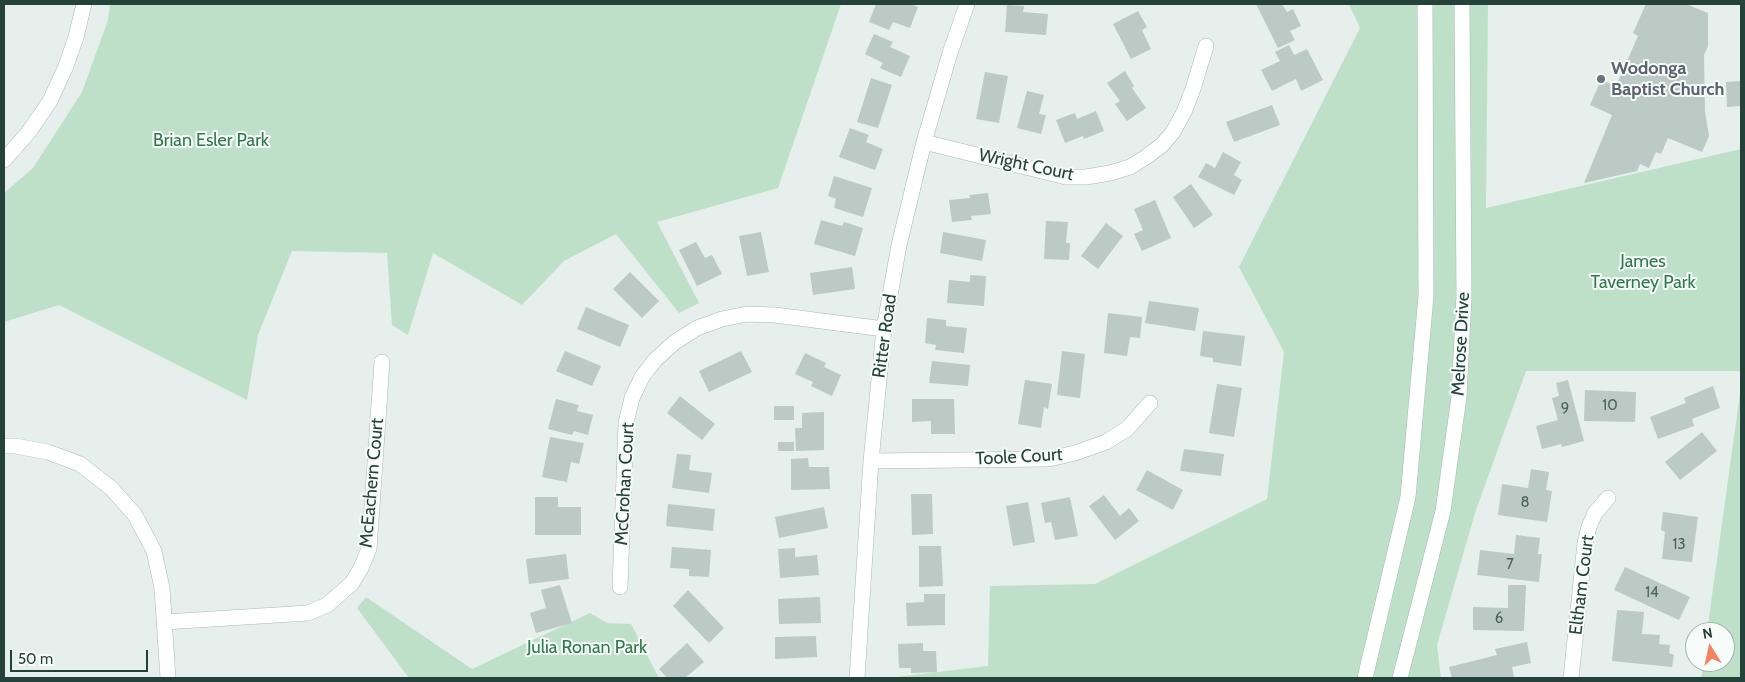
<!DOCTYPE html>
<style>
body{margin:0}
#map{position:relative;width:1745px;height:682px;overflow:hidden;background:#e6efeb;font-family:Cabin,sans-serif}
canvas{display:block}
.frame{position:absolute;inset:0;border:5px solid #24423a;pointer-events:none}
.north{position:absolute;left:1685px;top:622px;width:50px;height:50px;box-sizing:border-box;background:#f7fbf9;border:1px solid #a3b1ad;border-radius:50%;rotate:350deg;font-size:14px;font-weight:700;line-height:20px;text-align:center;color:#24423a}
.north::after{content:'';display:block;margin:auto;width:18px;height:22px;background:#f4845f;clip-path:polygon(50% 0,100% 100%,50% 72%,0 100%)}
.scale{position:absolute;left:10px;top:650px;width:138px;height:22px;box-sizing:border-box;border:2px solid #24423a;border-top:0;padding-left:6px;font-size:15px;line-height:18px;white-space:nowrap;color:#24423a;-webkit-text-stroke:4px #f7fbf9;paint-order:stroke}
</style>
<div id="map">
<canvas width="1745" height="682"></canvas>
<div class="frame"></div>
<div class="north">N</div>
<div class="scale">50 m</div>
</div>
<script>
const ctx = document.querySelector('canvas').getContext('2d');
ctx.lineJoin = 'round';
function fill(path, color) { ctx.fillStyle = color; ctx.fill(path, 'evenodd'); }
const toPath = rows => new Path2D(rows.map(r => 'M' + r).join(''));
function strokePath(path, color, width, dash) { ctx.strokeStyle = color; ctx.lineWidth = width; ctx.lineCap = dash ? 'butt' : 'round'; ctx.setLineDash(dash || []); ctx.stroke(path); }
function write(font, color, halo, rows, align = 'center') {
  ctx.font = font + ' Cabin,sans-serif'; ctx.lineWidth = 4; ctx.setLineDash([]); ctx.textBaseline = 'middle'; ctx.strokeStyle = halo; ctx.fillStyle = color; for (const [text, x, y, turn = 0] of rows) {
    ctx.save(); ctx.translate(x, y); ctx.rotate((+turn || 0) * Math.PI / 180); ctx.textAlign = isNaN(turn) ? turn : align; if (halo) ctx.strokeText(text, 0, 0); ctx.fillText(text, 0, 0); ctx.restore();
  }
}
fill(toPath([
 [110,4,841,4,778,188,657,222,699,303,679,313,616,234,564,261,522,305,433,253,408,335,392,325,387,253,292,251,258,335,247,400,59,305,4,322,4,193,33,168,82,92,108,20],
 [1349,4,1488,4,1486,208,1741,149,1741,371,1526,371,1475,513,1437,645,1441,678,888,678,988,666,990,586,1095,584,1267,499,1284,352,1239,267,1360,28],
 [1741,386,1741,678,1701,678,1704,662,1725,662,1725,632,1707,632],
 [366,597,472,669,590,613,607,623,631,624,659,678,409,678,357,608]
]), '#bfe0c8');
fill(toPath([
 [876,4,910,4,918,7,910,28,893,22,889,30,869,22],
 [1256,4,1282,4,1287,12,1293,9,1301,26,1290,31,1295,40,1278,48],
 [1646,4,1686,4,1708,13,1708,46,1704,55,1705,111,1709,136,1702,152,1668,138,1661,154,1656,152,1649,168,1640,164,1637,171,1584,183,1612,115,1590,105,1601,80,1616,86,1638,36,1633,33],
 [1007,5,1024,6,1023,12,1048,14,1046,35,1005,32],
 [1138,11,1147,27,1142,30,1151,49,1131,59,1113,24],
 [874,34,893,42,890,47,910,56,901,77,880,68,883,63,865,54],
 [1289,45,1294,55,1307,49,1323,80,1301,91,1296,79,1272,91,1261,70,1280,61,1275,52],
 [1125,71,1134,86,1132,88,1146,108,1127,121,1115,104,1120,101,1107,83],
 [985,72,1008,76,999,123,976,119],
 [871,78,892,85,878,128,857,122],
 [1741,81,1741,106,1727,107,1726,82],
 [1027,91,1044,95,1039,114,1046,115,1041,134,1017,128],
 [1272,105,1280,125,1234,142,1226,122],
 [1096,111,1104,131,1084,139,1083,136,1065,143,1056,120,1075,113,1077,119],
 [850,128,869,135,866,142,883,149,875,170,839,157],
 [1223,152,1241,162,1234,175,1242,180,1234,195,1198,177,1206,163,1215,168],
 [834,176,872,188,863,217,834,208,836,199,828,196],
 [1191,184,1213,215,1194,228,1173,197],
 [988,193,991,214,971,216,972,220,952,222,949,200,970,198,969,195],
 [1155,200,1171,238,1142,251,1134,234,1143,230,1134,209],
 [821,220,842,226,844,222,863,228,855,256,814,244],
 [1046,221,1068,222,1066,243,1070,243,1069,260,1044,259],
 [1106,223,1123,236,1098,269,1081,256],
 [761,232,769,272,747,276,739,236],
 [943,232,986,240,982,261,940,253],
 [696,242,705,258,712,255,722,274,697,286,679,250],
 [852,267,855,289,813,295,810,273],
 [630,272,659,301,642,318,613,289],
 [970,275,986,276,984,306,947,303,949,280,970,282],
 [1149,301,1199,308,1195,331,1145,323],
 [586,307,629,325,620,347,577,329],
 [1108,313,1142,317,1140,338,1130,337,1127,356,1104,353],
 [927,318,946,320,946,326,967,328,964,353,935,350,936,345,925,343],
 [1203,331,1245,336,1241,366,1213,362,1213,358,1200,356],
 [565,351,601,366,592,386,556,371],
 [741,351,752,372,709,392,699,371],
 [1062,351,1085,354,1080,398,1057,395],
 [805,353,826,363,824,367,841,375,832,396,811,386,813,382,795,374],
 [932,361,970,365,968,386,929,383],
 [1025,380,1052,384,1048,409,1044,407,1041,428,1018,424],
 [1568,380,1584,441,1562,447,1561,444,1542,449,1536,426,1558,420,1552,398,1559,396,1556,383],
 [1217,384,1242,388,1234,437,1209,433],
 [1713,386,1720,408,1692,419,1694,426,1658,439,1650,417,1686,403,1684,398],
 [1585,390,1636,392,1635,422,1584,421],
 [680,396,715,424,702,440,667,413],
 [556,399,579,405,577,411,593,415,588,435,574,431,572,435,548,429],
 [912,399,954,399,955,434,931,434,931,421,912,422],
 [774,406,794,406,794,420,774,420],
 [824,412,824,450,796,451,795,428,802,428,802,413],
 [1702,432,1717,451,1680,480,1665,462],
 [550,437,584,443,579,464,571,462,567,482,542,477],
 [778,442,794,442,794,451,778,451],
 [1184,449,1224,454,1221,476,1180,471],
 [677,454,691,455,689,470,712,473,709,493,672,488],
 [808,458,809,467,829,467,830,489,791,490,791,459],
 [1531,469,1549,472,1546,490,1552,491,1547,522,1498,515,1502,484,1528,488],
 [1147,470,1183,490,1173,510,1136,490],
 [911,494,932,494,933,534,912,535],
 [1104,495,1120,516,1129,508,1139,521,1115,540,1089,506],
 [535,497,558,497,558,507,581,507,581,535,535,535],
 [1070,497,1078,536,1055,540,1051,522,1045,523,1041,503],
 [1028,502,1035,542,1013,546,1006,506],
 [668,504,715,509,713,531,666,526],
 [824,507,828,528,779,538,775,517],
 [1663,512,1698,517,1692,562,1662,559,1665,532,1661,530],
 [1516,535,1540,538,1538,554,1542,554,1539,582,1477,575,1480,550,1514,554],
 [919,546,941,546,943,586,919,587],
 [672,547,711,550,709,577,689,576,689,569,670,568],
 [795,548,795,557,817,555,819,575,780,578,778,549],
 [566,554,569,579,529,584,526,559],
 [1625,567,1690,597,1679,620,1614,590],
 [560,585,572,623,536,633,530,613,546,608,541,590],
 [1508,585,1526,585,1524,631,1473,630,1473,607,1508,608],
 [688,590,724,628,709,643,673,606],
 [924,594,945,594,945,625,907,626,906,603,924,602],
 [820,597,821,623,779,624,778,599],
 [1617,610,1644,612,1642,634,1660,635,1659,644,1670,645,1669,653,1674,655,1672,667,1612,661],
 [816,636,817,657,775,659,775,637],
 [1527,642,1531,663,1512,667,1514,677,1452,678,1449,667,1497,655,1495,649],
 [687,643,704,662,685,678,667,678,659,669],
 [923,643,923,651,936,651,937,672,911,673,911,668,899,668,898,644]
]), '#bbcac4');
const street = toPath([
 [924,142,1066,177,1086,177,1110,173,1130,167,1146,157,1162,145,1173,132,1184,112,1193,89,1206,46],
 [4,160,28,133,50,101,66,66,76,37,84,4],
 [4,446,15,446,48,452,80,464,111,488,135,515,154,551,162,588,168,678],
 [871,461,1049,459,1075,453,1106,442,1127,429,1150,403],
 [620,587,626,423,632,398,642,377,655,360,675,342,697,328,722,319,747,314,775,315,884,329],
 [165,622,308,613,327,605,352,583,361,568,369,549,382,362],
 [857,678,871,461,884,329,899,245,924,142,950,53,967,4],
 [1571,678,1585,543,1589,527,1595,513,1608,498]
]);
const secondary = toPath([
 [1365,678,1408,497,1426,296,1425,4],
 [1400,678,1443,511,1459,397,1464,296,1462,4]
]);
strokePath(street, '#a8b8b2', 16);
strokePath(secondary, '#a4bbb3', 16);
strokePath(street, '#fff', 15);
strokePath(secondary, '#fff', 15);
for (const [x, y, r, color] of [
 [1601,79,5,"#6b7280"]
]) { const dot = new Path2D(); dot.arc(x, y, r, 0, 2 * Math.PI); ctx.fillStyle = color; ctx.fill(dot); strokePath(dot, '#f7fbf9', 2); }
write('15px', '#4a645c', null, [
 ["10",1610,406],
 ["9",1565,409],
 ["8",1525,503],
 ["13",1679,545],
 ["7",1510,565],
 ["14",1652,593],
 ["6",1499,619]
]);
write('bold 18px', '#5b616d', '#f7fbf9', [
 ["Wodonga",1611,69],
 ["Baptist Church",1611,90]
], 'left');
write('18px', '#2d7a4b', '#f7fbf9', [
 ["Brian Esler Park",211,141],
 ["James",1643,262],
 ["Taverney Park",1643,283],
 ["Julia Ronan Park",587,648]
]);
write('18px', '#24423a', '#f7fbf9', [
 ["Wright Court",1026,165,12],
 ["Ritter Road",885,336,-82],
 ["Melrose Drive",1461,344,-87],
 ["Toole Court",1019,457,-3],
 ["McEachern Court",372,483,-85],
 ["McCrohan Court",625,484,-87],
 ["Eltham Court",1582,585,-83]
]);
</script>
